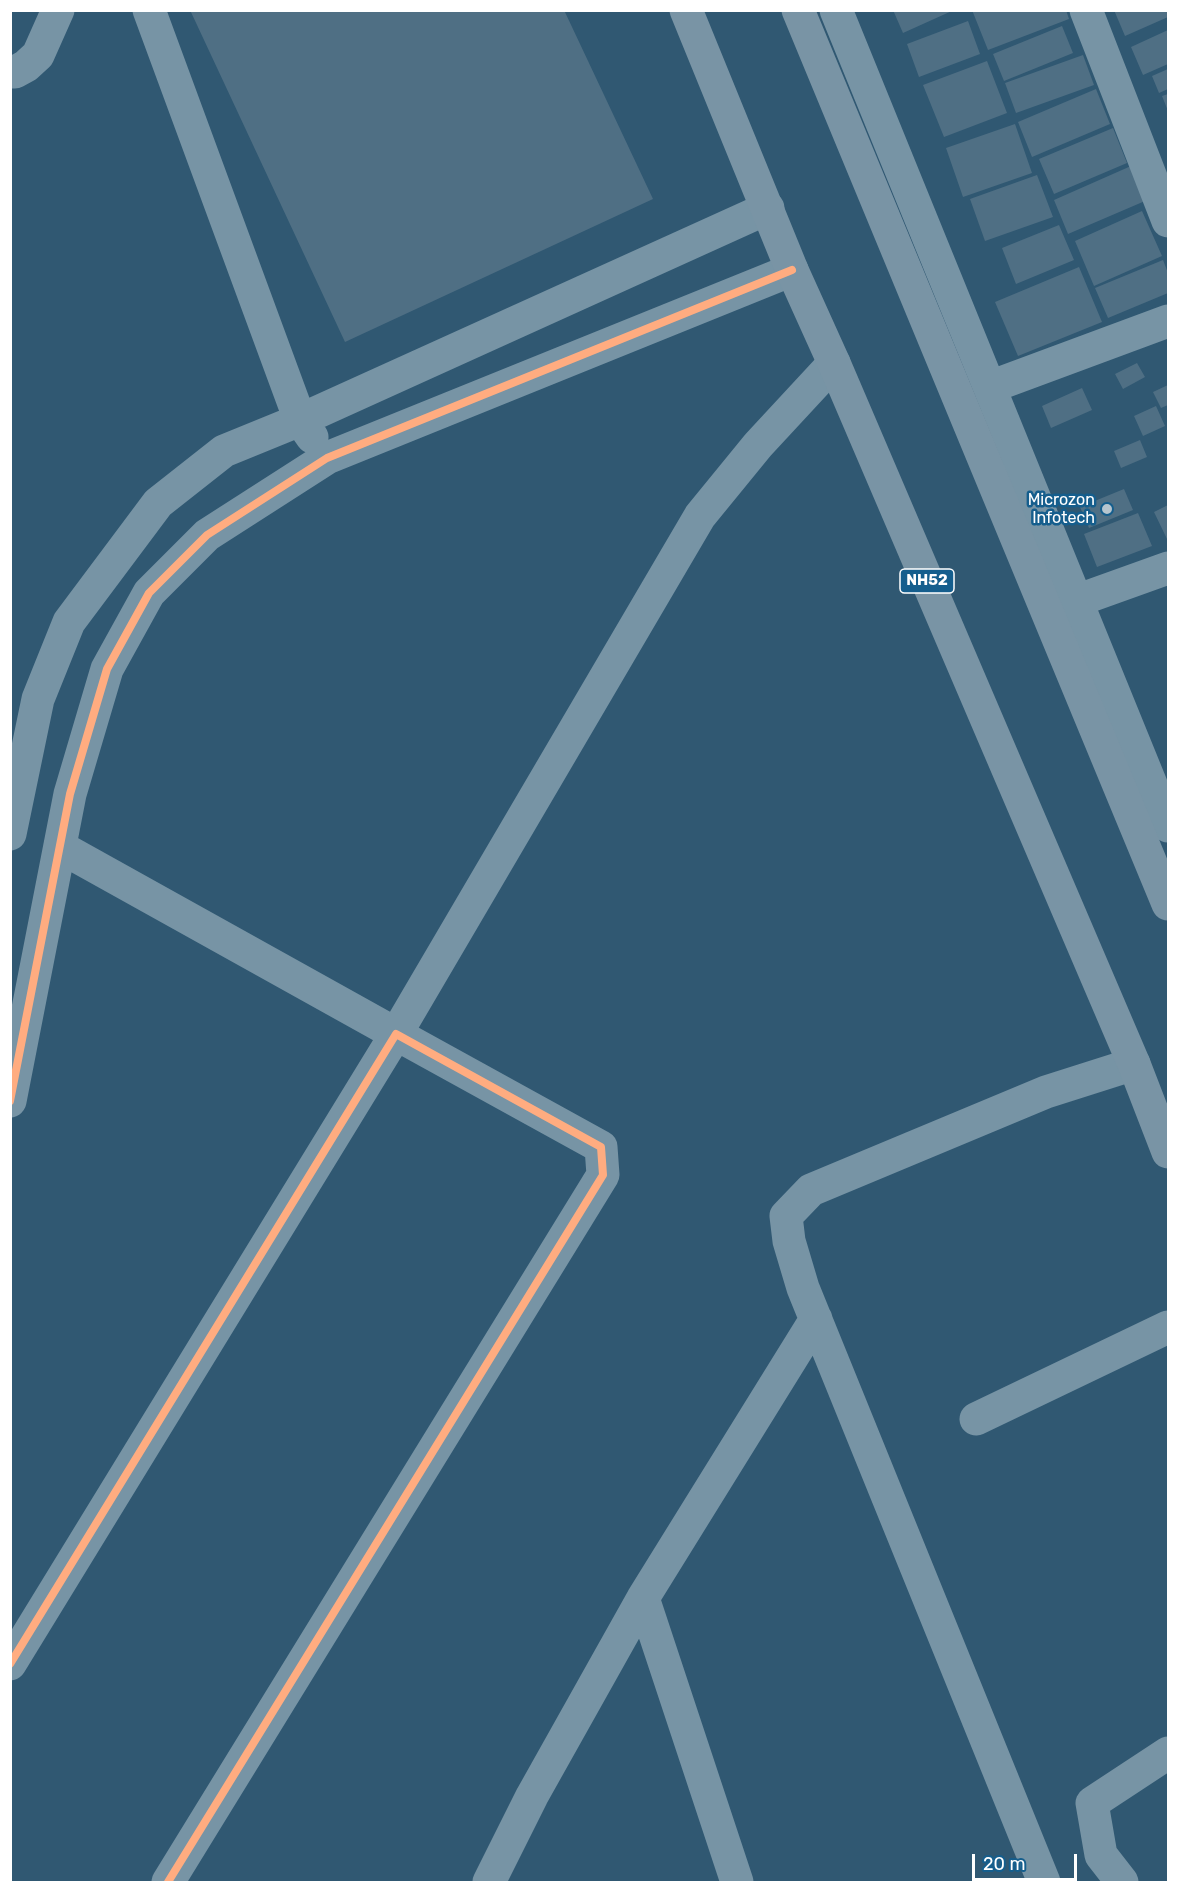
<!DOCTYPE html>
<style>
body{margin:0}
#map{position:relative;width:1179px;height:1893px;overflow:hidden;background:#305872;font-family:Rubik,sans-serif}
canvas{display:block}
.frame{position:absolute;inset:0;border:12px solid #fff;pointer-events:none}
.scale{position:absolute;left:972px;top:1854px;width:105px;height:27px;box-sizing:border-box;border:3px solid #fff;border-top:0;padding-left:8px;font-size:18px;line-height:21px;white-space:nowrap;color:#fff;-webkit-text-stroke:4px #155e8d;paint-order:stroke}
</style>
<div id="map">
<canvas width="1179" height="1893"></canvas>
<div class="frame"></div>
<div class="scale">20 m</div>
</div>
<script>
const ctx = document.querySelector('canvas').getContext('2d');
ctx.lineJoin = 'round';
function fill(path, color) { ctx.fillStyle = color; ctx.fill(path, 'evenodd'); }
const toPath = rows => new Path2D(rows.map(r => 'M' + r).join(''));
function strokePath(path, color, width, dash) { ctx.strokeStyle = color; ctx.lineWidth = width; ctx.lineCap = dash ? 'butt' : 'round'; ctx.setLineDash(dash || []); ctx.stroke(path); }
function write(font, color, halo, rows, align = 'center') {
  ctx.font = font + ' Rubik,sans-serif'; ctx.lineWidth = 5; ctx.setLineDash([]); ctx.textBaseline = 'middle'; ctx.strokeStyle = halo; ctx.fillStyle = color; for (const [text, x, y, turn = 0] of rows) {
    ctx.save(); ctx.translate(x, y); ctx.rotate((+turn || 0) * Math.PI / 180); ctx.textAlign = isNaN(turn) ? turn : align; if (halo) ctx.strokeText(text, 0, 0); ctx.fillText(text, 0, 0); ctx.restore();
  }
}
fill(toPath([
 [190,10,564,10,653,199,345,342],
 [893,10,954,10,903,33],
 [972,10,1066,10,1069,19,988,50],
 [1114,10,1168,10,1168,17,1125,36],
 [968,21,980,54,919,77,907,44],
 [1062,26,1073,53,1004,81,993,54],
 [1168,30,1168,64,1143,75,1131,47],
 [1083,55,1094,85,1016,113,1005,83],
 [987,61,1007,113,944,137,923,85],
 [1168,69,1168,89,1159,93,1152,76],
 [1096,89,1110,124,1032,157,1018,122],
 [1168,94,1168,111,1162,96],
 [1015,124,1032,173,963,197,946,148],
 [1113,128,1127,163,1054,194,1039,159],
 [1131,166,1145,201,1068,234,1054,200],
 [1037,175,1053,217,985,241,970,199],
 [1142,211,1162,256,1094,286,1075,241],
 [1059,225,1074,260,1016,284,1002,248],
 [1163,260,1168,273,1168,293,1108,318,1095,288],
 [1079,267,1102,322,1018,356,995,302],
 [1137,363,1145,377,1123,389,1115,374],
 [1168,385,1168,405,1161,408,1153,392],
 [1082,388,1092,410,1051,428,1042,406],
 [1156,406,1165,426,1143,436,1134,416],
 [1140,440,1147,457,1121,468,1114,451],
 [1124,489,1133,510,1089,528,1080,507],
 [1168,505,1168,538,1167,539,1154,512],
 [1138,513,1152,546,1097,567,1084,534]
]), '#4f6f84');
strokePath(toPath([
 [149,10,300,420,312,437],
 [836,10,1168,826],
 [1086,10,1168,221],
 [10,72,15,72,26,66,38,55,58,10],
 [990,387,1168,321],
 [1054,606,1076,601,1168,568],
 [10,834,38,699,69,622,158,503,224,451,300,420,768,208],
 [60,847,396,1034,700,516,758,445,834,363],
 [10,1101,70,794,107,669,149,593,207,535,327,458,792,270],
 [976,1419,1168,1327],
 [643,1598,737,1882],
 [10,1664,396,1034,601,1147,603,1175,168,1882],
 [489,1882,532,1796,643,1598,816,1319],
 [1044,1882,803,1288,789,1241,786,1216,811,1190,1046,1092,1134,1064],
 [1122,1882,1101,1855,1092,1803,1168,1753]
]), '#7794a5', 33);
strokePath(toPath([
 [686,10,792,270,834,363,1134,1064,1168,1152],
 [798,10,1168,904]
]), '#7994a5', 33);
strokePath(toPath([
 [10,1101,70,794,107,669,149,593,207,535,327,458,792,270],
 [10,1664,396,1034,601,1147,603,1175,168,1882]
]), '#ffac80', 8);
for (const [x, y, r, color] of [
 [1107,509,6,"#b7c5ce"]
]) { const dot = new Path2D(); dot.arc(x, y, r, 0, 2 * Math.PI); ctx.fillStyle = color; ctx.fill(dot); strokePath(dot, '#155e8d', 2); }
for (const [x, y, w] of [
 [927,581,54]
]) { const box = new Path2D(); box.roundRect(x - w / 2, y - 12, w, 24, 4.5); ctx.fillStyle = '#155e8d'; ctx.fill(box); strokePath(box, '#fff', 1.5); }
write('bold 15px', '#fff', null, [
 ["NH52",927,581]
]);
write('16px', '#fff', '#155e8d', [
 ["Microzon",1095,500],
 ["Infotech",1095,518]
], 'right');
</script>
